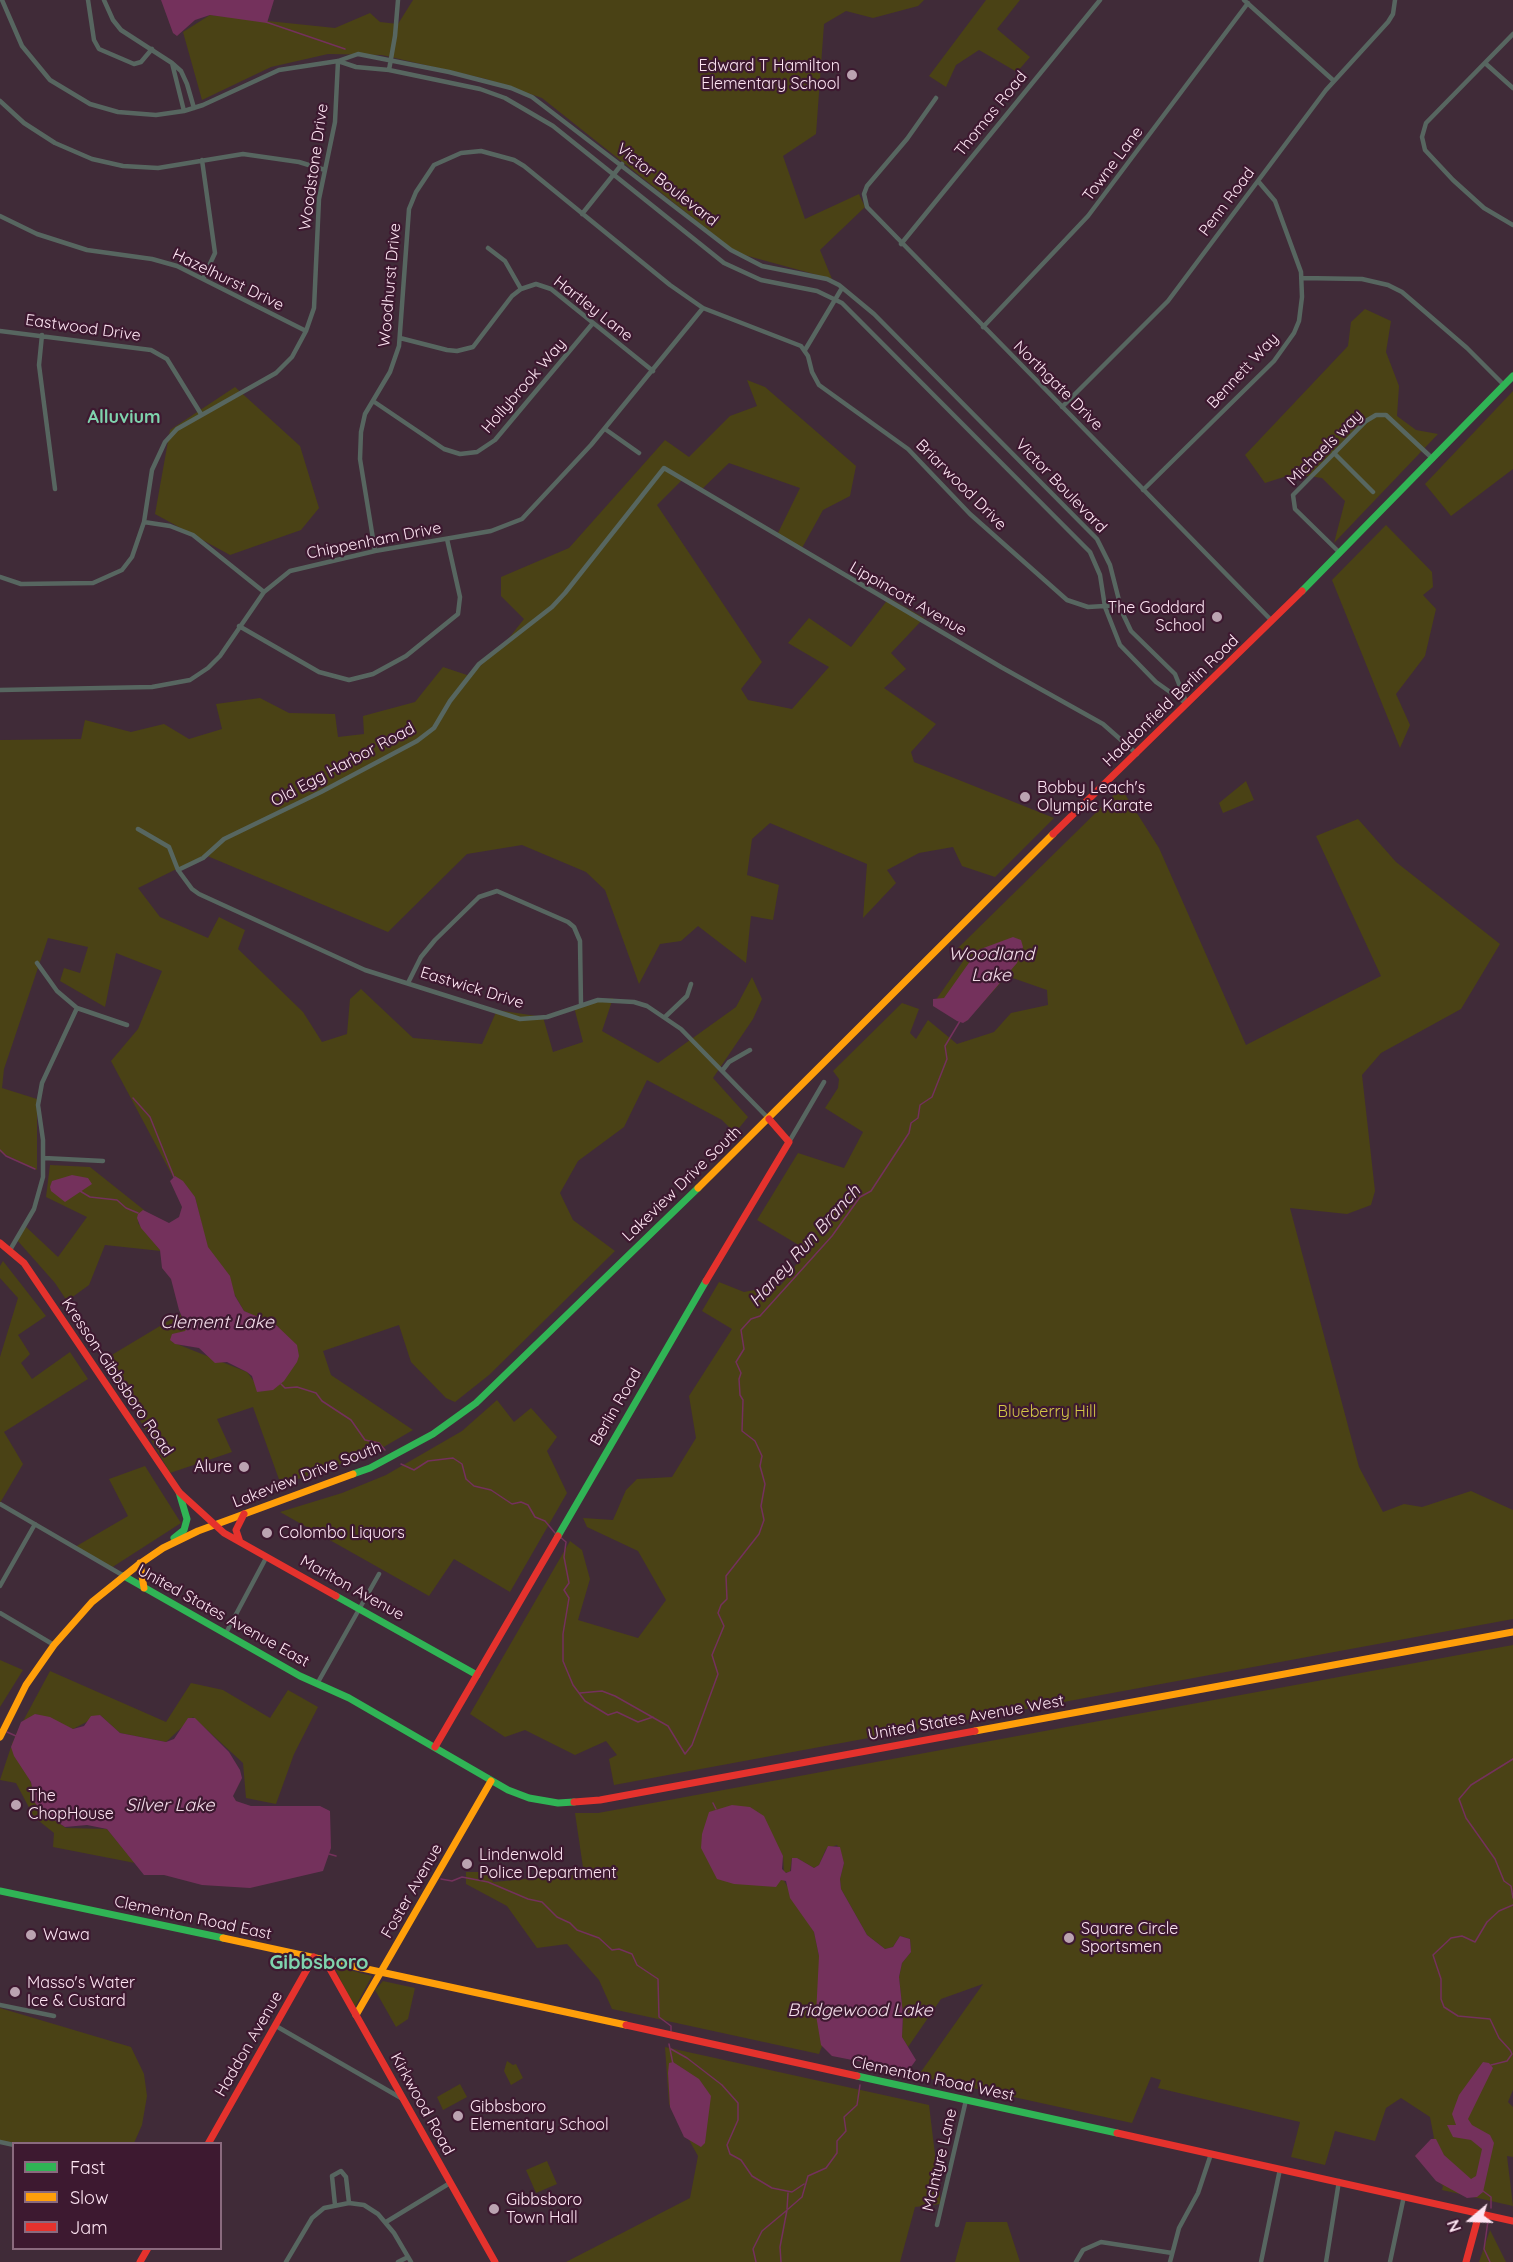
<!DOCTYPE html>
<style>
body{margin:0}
#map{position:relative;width:1513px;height:2262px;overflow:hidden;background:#402b38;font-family:Quicksand,sans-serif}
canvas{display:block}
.legend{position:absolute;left:12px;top:2142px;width:210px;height:108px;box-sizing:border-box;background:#3d1930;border:2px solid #8a6a7e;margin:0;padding:8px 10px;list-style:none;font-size:18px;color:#fde4f2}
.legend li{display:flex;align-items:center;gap:12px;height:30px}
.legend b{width:30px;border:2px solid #8a6a7e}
.north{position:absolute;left:1441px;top:2190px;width:60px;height:60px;-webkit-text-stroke:4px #3d1930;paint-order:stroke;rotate:251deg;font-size:16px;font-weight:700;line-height:24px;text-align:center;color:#fde4f2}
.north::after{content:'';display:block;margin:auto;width:21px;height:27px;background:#fde4f2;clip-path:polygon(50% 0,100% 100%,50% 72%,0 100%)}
</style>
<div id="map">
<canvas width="1513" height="2262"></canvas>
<ul class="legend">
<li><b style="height:8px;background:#30b455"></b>Fast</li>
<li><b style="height:8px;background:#ff9f0a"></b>Slow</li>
<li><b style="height:8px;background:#e5322d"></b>Jam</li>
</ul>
<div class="north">N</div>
</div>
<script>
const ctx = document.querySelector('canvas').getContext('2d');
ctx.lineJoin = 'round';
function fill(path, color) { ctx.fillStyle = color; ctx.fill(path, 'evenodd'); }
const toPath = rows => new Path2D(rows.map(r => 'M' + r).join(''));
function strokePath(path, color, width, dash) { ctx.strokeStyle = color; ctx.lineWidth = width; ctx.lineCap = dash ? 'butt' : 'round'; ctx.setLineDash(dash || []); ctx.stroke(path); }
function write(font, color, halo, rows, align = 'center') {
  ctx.font = font + ' Quicksand,sans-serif'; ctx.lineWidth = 4.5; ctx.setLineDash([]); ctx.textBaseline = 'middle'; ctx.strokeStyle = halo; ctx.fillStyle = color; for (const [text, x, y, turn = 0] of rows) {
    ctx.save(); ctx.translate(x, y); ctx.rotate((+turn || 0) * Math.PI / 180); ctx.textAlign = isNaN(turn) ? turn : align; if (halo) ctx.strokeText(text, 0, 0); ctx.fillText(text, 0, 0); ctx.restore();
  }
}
fill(toPath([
 [413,0,924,0,918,6,873,18,846,11,824,24,816,134,783,156,805,219,859,194,865,207,820,250,832,279,737,253,542,98,486,79,382,55,328,54,271,67,202,100,183,32,210,15,335,28,370,13,380,22,398,24],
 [986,0,1020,0,997,29,1030,57,1017,72,979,50,956,65,946,87,929,76],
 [1365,309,1391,321,1386,352,1399,386,1397,416,1416,430,1438,434,1334,543,1345,501,1322,478,1293,474,1265,483,1245,455,1348,346,1351,322],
 [747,380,765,387,856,466,850,496,823,510,802,548,777,535,800,488,729,463,700,491,683,479,657,505,762,662,741,689,748,700,792,709,829,667,788,643,809,618,851,647,889,598,924,618,891,653,906,669,884,688,936,724,911,752,914,762,1054,818,995,877,962,866,953,847,919,853,887,870,896,883,863,918,867,864,770,823,752,839,747,875,779,885,773,920,751,916,746,963,698,926,681,941,660,944,639,984,605,890,586,872,522,845,467,854,388,932,205,855,138,888,160,917,208,938,219,917,245,930,238,949,303,1012,322,1042,347,1034,350,999,361,989,413,1038,482,1044,497,1010,543,1017,553,1052,583,1042,574,1007,613,998,602,1031,658,1063,736,1007,752,977,762,999,753,1019,713,1078,748,1117,735,1133,722,1120,647,1080,624,1127,578,1161,560,1193,573,1220,615,1251,489,1375,455,1402,446,1398,411,1362,399,1325,323,1351,331,1375,413,1430,375,1452,281,1485,253,1407,217,1419,232,1452,170,1473,105,1359,180,1314,187,1330,172,1342,247,1372,262,1392,279,1327,244,1311,207,1247,195,1197,173,1177,111,1061,138,1029,162,971,116,953,105,1007,60,981,64,968,80,973,88,947,48,938,4,1069,2,1088,37,1099,37,1170,0,1152,0,740,81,739,85,720,131,732,164,724,189,739,222,729,216,704,260,698,289,713,335,714,338,737,364,734,363,716,415,702,443,667,470,676,509,638,524,619,501,596,501,577,569,548,665,440,689,457,730,416,757,406],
 [235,387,300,446,319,508,301,530,230,555,155,514,170,430],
 [1513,391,1513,469,1451,516,1425,484],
 [1386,525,1432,572,1433,587,1423,595,1436,609,1425,656,1396,694,1410,725,1400,748,1332,580],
 [1246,781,1254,800,1223,813,1219,803],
 [1121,788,1159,848,1246,1045,1381,976,1316,836,1358,819,1396,862,1500,944,1461,1009,1381,1053,1362,1075,1375,1191,1371,1205,1347,1214,1290,1208,1359,1467,1383,1512,1404,1504,1422,1507,1471,1491,1513,1510,1513,1619,614,1785,609,1759,617,1755,606,1741,575,1755,525,1730,505,1737,470,1714,570,1541,582,1550,590,1579,578,1620,638,1638,666,1600,638,1551,587,1527,583,1518,613,1520,626,1490,637,1479,672,1477,696,1438,689,1396,732,1329,702,1311,719,1282,744,1292,781,1285,807,1250,757,1220,798,1153,844,1168,863,1132,825,1108,838,1088,839,1079,833,1071,902,1003,919,1009,910,1033,916,1039,928,1020,957,1044,994,1032,1011,1013,1048,1005,1047,990,1007,976,965,1022,933,1004,966,957,957,949],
 [50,1165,90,1167,144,1210,138,1223,161,1251,105,1245,89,1285,67,1301,55,1283,17,1240,25,1226,58,1257,87,1217,46,1197],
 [3,1261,46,1316,18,1335,30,1354,21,1363,32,1379,70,1352,88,1379,4,1432,23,1464,0,1503,0,1357,18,1298,0,1278,0,1266],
 [497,1400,514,1422,531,1408,557,1437,547,1451,567,1493,510,1592,454,1559,429,1596,280,1512,342,1493,386,1475,462,1431],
 [145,1466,181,1523,111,1568,75,1547,128,1516,109,1479],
 [1513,1645,1513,2090,1508,2102,1513,2107,1513,2157,1507,2156,1513,2206,1442,2190,1443,2186,1415,2156,1434,2138,1430,2117,1401,2098,1386,2108,1375,2141,1335,2131,1325,2165,1291,2157,1300,2122,1158,2088,1161,2080,1151,2077,1132,2123,918,2076,983,1984,941,1999,908,2047,902,2037,903,2014,899,1977,902,1963,911,1952,910,1939,900,1936,893,1947,885,1949,867,1935,841,1889,840,1879,844,1863,837,1845,826,1849,819,1865,814,1868,797,1858,792,1858,790,1872,784,1873,783,1856,757,1810,783,1879,814,1932,819,1956,822,2046,819,2054,612,2009,599,1980,567,1944,537,1948,507,1906,466,1884,466,1872,491,1872,493,1882,584,1874,575,1813,598,1813],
 [0,1660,23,1670,0,1707],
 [50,1671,166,1722,191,1683,223,1690,270,1718,288,1690,318,1707,294,1754,276,1804,246,1798,243,1763,193,1717,166,1742,120,1733,100,1715,73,1729,36,1714,14,1738],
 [13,1741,44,1813,66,1828,107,1829,135,1863,53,1847,54,1833,34,1817,16,1783,0,1780],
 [338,1967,372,1976,354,2009,336,1970],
 [383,1981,415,1988,408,2019,396,2027,375,1990],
 [0,2008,131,2047,144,2074,147,2096,142,2125,134,2143,0,2142],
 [665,2047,929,2105,941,2204,915,2207,900,2262,566,2262,690,2198,698,2156,669,2104],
 [507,2061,513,2065,516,2064,523,2078,511,2085,504,2071],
 [460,2084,467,2097,443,2110,437,2097],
 [547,2161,557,2184,536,2193,526,2170],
 [966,2222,1007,2222,1020,2262,955,2262],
 [1490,2230,1506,2262,1479,2262]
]), '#4a4215');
fill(toPath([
 [161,0,274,0,267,23,210,15,195,20,177,36,173,33],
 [1013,937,1021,940,1023,947,1017,963,968,1020,963,1023,957,1021,933,1006,933,999,944,998,978,950],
 [72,1175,88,1178,92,1184,65,1202,51,1191,50,1187,52,1181],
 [175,1176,183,1181,195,1197,208,1247,230,1276,235,1296,244,1311,275,1324,297,1345,299,1356,297,1362,284,1381,273,1390,257,1392,252,1376,247,1372,227,1362,215,1363,199,1348,175,1344,170,1340,172,1334,185,1331,187,1328,179,1310,171,1279,162,1268,160,1250,141,1228,137,1218,138,1214,143,1210,169,1223,179,1217,182,1207,170,1181],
 [35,1714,50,1717,73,1729,84,1726,91,1716,100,1715,120,1733,166,1742,174,1739,188,1718,195,1718,229,1752,240,1770,242,1778,233,1796,236,1801,251,1806,320,1806,330,1811,331,1848,323,1871,250,1888,202,1885,164,1875,144,1875,107,1829,87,1825,65,1827,44,1813,35,1803,31,1782,14,1756,11,1747,21,1722],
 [732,1805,750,1807,764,1816,783,1856,782,1869,786,1873,791,1871,792,1858,797,1858,814,1868,819,1865,828,1846,840,1847,844,1863,840,1879,841,1889,867,1935,885,1949,893,1947,900,1936,910,1939,911,1952,902,1963,899,1977,903,2014,902,2037,916,2060,908,2071,832,2056,821,2045,816,2015,819,1956,814,1932,790,1898,786,1881,781,1880,776,1887,734,1884,717,1879,701,1848,702,1834,709,1812],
 [673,2062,699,2079,711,2096,705,2143,701,2147,684,2137,670,2107,668,2073,669,2063],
 [1483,2062,1489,2063,1493,2068,1468,2119,1472,2125,1490,2135,1494,2143,1483,2192,1477,2197,1467,2198,1436,2181,1415,2156,1431,2139,1436,2139,1444,2155,1471,2179,1476,2176,1482,2149,1471,2140,1453,2137,1447,2125,1456,2125,1452,2114,1459,2095]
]), '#74315c');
strokePath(toPath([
 [266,22,345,49],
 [133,1098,150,1117,174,1177],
 [0,1150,6,1156,35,1169],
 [80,1191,90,1197,117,1200,126,1208,138,1213],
 [281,1384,285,1388,297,1387,316,1393,322,1401,351,1420,365,1440,379,1443,385,1450],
 [401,1464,414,1470,428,1461,453,1458,462,1464,466,1479,474,1486,491,1490,512,1504,521,1502,528,1505,535,1517,545,1521,555,1533],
 [559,1536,566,1542,564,1557,569,1583,564,1590,569,1598,563,1634,563,1661,573,1685,585,1701,608,1715,617,1712,638,1722,653,1717],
 [580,1693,602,1691,615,1696,668,1726,685,1754,692,1745,718,1674,712,1655,724,1626,718,1613,721,1605,727,1599,726,1576,759,1534,764,1520,761,1506,765,1484,760,1466,762,1456,755,1441,742,1431,743,1400,740,1395,739,1379,741,1373,736,1362,744,1349,741,1330,751,1319,760,1316,832,1236,860,1197,871,1191,909,1133,911,1123,918,1118,920,1105,932,1097,947,1059,945,1046,960,1021],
 [7,1732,16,1736],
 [1513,1759,1471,1785,1459,1799,1466,1818,1495,1859,1504,1881,1511,1886,1513,1898],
 [713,1803,716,1809],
 [329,1854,336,1856],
 [441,1879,452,1881,462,1877,488,1882,528,1899,542,1902,557,1917,570,1923,577,1930,599,1938,612,1950,619,1949,632,1954,637,1965,658,1979,659,2017,671,2026,671,2031],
 [669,2044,673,2064],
 [671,2049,687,2058,722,2085,738,2103,738,2120,727,2145,730,2154,741,2160,752,2176,772,2188,792,2192,804,2184],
 [1491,2065,1507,2061,1512,2054,1510,2050,1499,2038,1490,2019,1458,2016,1444,2007,1441,1999,1441,1979,1433,1955,1451,1938,1462,1936,1475,1942,1487,1922,1499,1911,1513,1905],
 [1483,2191,1491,2197,1491,2208],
 [787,2209,788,2193],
 [1488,2221,1484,2249,1490,2262],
 [756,2262,753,2249,762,2231,786,2211],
 [781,2262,780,2247,787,2210,802,2197,808,2176,826,2168,837,2153,837,2141,846,2131,844,2117,857,2105,860,2085]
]), '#74315c', 1.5);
strokePath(toPath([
 [2,0,22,46,50,80,90,104,118,112,156,115,184,111,203,105,279,70,338,61,358,54,449,72,511,88,532,97,731,250,762,266,827,279,839,285,874,314,1097,539,1110,565,1122,612,1131,631,1175,674,1187,704],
 [88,0,94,40,99,49,134,64,141,62,152,49],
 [104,0,113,20,121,30,172,63],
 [1244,0,1334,81],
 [1513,34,1426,123,1422,137,1425,150,1453,180,1484,208,1513,225],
 [338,61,356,67,389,70,480,89,505,98,553,126,724,263,761,280,817,291,842,303,1090,552,1100,575,1105,607,1120,645,1156,682,1187,704],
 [1485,63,1513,88],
 [389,70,395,36,398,0],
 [936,98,907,139,867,186,864,194,867,207,1272,621],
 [0,101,24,123,55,143,92,159,123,166,158,168,243,154,299,162,325,170],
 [184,111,172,63,181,71,187,84,194,108],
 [202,160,215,253,203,279],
 [582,214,622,164],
 [0,216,37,234,87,250,152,259,177,266,306,331],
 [901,244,1100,0],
 [488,248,505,261,521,289],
 [1302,278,1362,279,1388,285,1402,292,1467,348,1504,385],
 [983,327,1088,216,1248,3],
 [0,331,151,350,167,359,201,414],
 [42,335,39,365,55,489],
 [400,338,447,350,457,351,473,347,512,296,521,289,536,284,551,289,653,371],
 [805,350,842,288],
 [373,401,444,449,460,454,477,452,495,440,593,323],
 [1062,407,1168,301,1326,90,1388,22,1393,14,1395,0],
 [605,429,639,453],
 [1334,453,1373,492],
 [1143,490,1274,361,1294,333,1299,321,1302,297,1301,272,1275,201,1258,181],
 [144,522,170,526,193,535,264,592],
 [375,551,360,459,361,432,365,414,390,372,399,346,409,209,416,192,434,165,461,153,481,151,514,160,524,166,670,285,703,308,801,346,808,356,812,372,819,385,908,449,970,514,1067,600,1088,607,1121,605],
 [1340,553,1295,509,1293,495,1366,421,1376,415,1386,415,1433,459],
 [0,577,21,584,93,583,122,570,132,557,144,522,152,470,165,442,177,429,276,373,292,357,306,331,314,308,319,199,335,122,338,61],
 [239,626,319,672,349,680,373,674,406,656,458,614,460,597,447,539],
 [0,690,152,687,190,680,208,668,220,656,264,592,290,571,375,551,491,531,522,519,591,445,703,308],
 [138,829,169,847,178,870,192,889,199,894,365,970,520,1019,547,1017,598,1000,634,1002,647,1006,681,1029,769,1119],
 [178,870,203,858,224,839,321,792,417,741,434,728,450,701,479,664,552,607,565,593,664,468,1001,667,1103,724,1137,754],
 [37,963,57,991,77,1008,127,1025],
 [408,983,421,957,435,940,479,897,497,891,568,922,574,927,580,941,581,1005],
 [665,1017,687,996,691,984],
 [722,1071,729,1062,750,1050],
 [789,1142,824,1082],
 [44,1158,103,1161],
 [10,1250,34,1209,43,1177,43,1140,38,1105,42,1083,77,1008],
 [0,1504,124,1576],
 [0,1586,35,1524],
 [0,1613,54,1645],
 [226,1633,266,1558],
 [317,1684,379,1574],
 [0,2005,54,2016],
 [276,2026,401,2098],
 [0,2142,14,2145],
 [335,2205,332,2176,341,2171,346,2177,349,2203],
 [386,2222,450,2183],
 [937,2225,966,2100],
 [286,2262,312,2218,324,2208,349,2203,364,2205,378,2214,394,2233,411,2262],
 [398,2262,408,2257],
 [1076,2262,1083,2250,1101,2242,1172,2253],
 [1170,2262,1179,2228,1198,2193,1211,2154],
 [1261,2262,1280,2169],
 [1326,2262,1339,2181],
 [1390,2262,1404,2196]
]), '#576660', 4.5);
strokePath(toPath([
 [1302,591,1513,376],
 [353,1474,370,1468,433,1434,476,1403,698,1188],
 [558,1536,706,1281],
 [174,1538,184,1530,187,1519,179,1492],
 [124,1576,300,1676,349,1698,508,1790,529,1798,558,1803,574,1802],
 [336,1596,477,1675],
 [0,1891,223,1938],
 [857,2076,1117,2133]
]), '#30b455', 7);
strokePath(toPath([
 [698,1188,1053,834],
 [140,1563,144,1588],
 [975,1731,1513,1632],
 [0,1737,26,1685,54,1645,92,1602,138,1565,163,1548,198,1531,353,1474],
 [223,1938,626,2025],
 [356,2015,491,1781]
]), '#ff9f0a', 7);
strokePath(toPath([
 [1053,834,1302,591],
 [0,1243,24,1263,179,1492,224,1533,336,1596],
 [706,1281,789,1142,769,1119],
 [240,1542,236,1530,244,1514],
 [435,1747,558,1536],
 [574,1802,600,1800,975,1731],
 [325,1960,495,2262],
 [626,2025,857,2076],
 [1117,2133,1513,2221],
 [208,2144,314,1957],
 [140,2262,148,2248],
 [1466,2262,1479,2214]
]), '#e5322d', 7);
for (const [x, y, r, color] of [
 [852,75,6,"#bba3b1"],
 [1217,617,6,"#bba3b1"],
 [1025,797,6,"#bba3b1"],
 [244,1467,6,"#bba3b1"],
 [267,1533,6,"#bba3b1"],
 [16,1805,6,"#bba3b1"],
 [467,1864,6,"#bba3b1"],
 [31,1935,6,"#bba3b1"],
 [1069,1938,6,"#bba3b1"],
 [15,1992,6,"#bba3b1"],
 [458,2116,6,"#bba3b1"],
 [494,2209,6,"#bba3b1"]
]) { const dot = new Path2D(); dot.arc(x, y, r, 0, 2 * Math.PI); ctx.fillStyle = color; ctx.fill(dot); strokePath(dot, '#3d1930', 2); }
write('16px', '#fde4f2', '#3d1930', [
 ["Edward T Hamilton",840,66,"right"],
 ["Elementary School",840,84,"right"],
 ["The Goddard",1205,608,"right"],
 ["School",1205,626,"right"],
 ["Bobby Leach's",1037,788],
 ["Olympic Karate",1037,806],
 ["Alure",232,1467,"right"],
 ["Colombo Liquors",279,1533],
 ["The",28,1796],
 ["ChopHouse",28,1814],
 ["Lindenwold",479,1855],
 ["Police Department",479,1873],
 ["Square Circle",1081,1929],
 ["Sportsmen",1081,1947],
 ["Wawa",43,1935],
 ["Masso's Water",27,1983],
 ["Ice & Custard",27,2001],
 ["Gibbsboro",470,2107],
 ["Elementary School",470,2125],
 ["Gibbsboro",506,2200],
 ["Town Hall",506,2218]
], 'left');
write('16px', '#fde4f2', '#3d1930', [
 ["Thomas Road",991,114,-51],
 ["Towne Lane",1113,164,-53],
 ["Woodstone Drive",314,167,-82],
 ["Victor Boulevard",667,185,38],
 ["Penn Road",1227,202,-53],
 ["Hazelhurst Drive",228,280,26],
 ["Woodhurst Drive",390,285,-85],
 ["Hartley Lane",593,309,38],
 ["Eastwood Drive",83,328,8],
 ["Bennett Way",1243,371,-47],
 ["Hollybrook Way",524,386,-49],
 ["Northgate Drive",1058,386,45],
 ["Michaels way",1325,448,-45],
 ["Briarwood Drive",961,485,45],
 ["Victor Boulevard",1061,486,46],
 ["Chippenham Drive",374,541,-11],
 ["Lippincott Avenue",908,599,30],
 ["Haddonfield Berlin Road",1171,701,-44],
 ["Old Egg Harbor Road",343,765,-28],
 ["Eastwick Drive",472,988,17],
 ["Lakeview Drive South",682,1184,-44],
 ["Kresson-Gibbsboro Road",117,1377,56],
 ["Berlin Road",616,1407,-60],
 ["Lakeview Drive South",307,1475,-21],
 ["Marlton Avenue",352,1588,29],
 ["United States Avenue East",223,1616,29],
 ["United States Avenue West",966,1718,-10],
 ["Foster Avenue",412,1891,-60],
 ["Clementon Road East",193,1918,12],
 ["Haddon Avenue",249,2044,-60],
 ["Clementon Road West",933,2079,12],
 ["Kirkwood Road",422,2104,61],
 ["McIntyre Lane",940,2160,-77]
]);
write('16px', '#d3c647', '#3d1930', [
 ["Blueberry Hill",1047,1412]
]);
write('bold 18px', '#7fd3ad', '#3d1930', [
 ["Alluvium",124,418]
]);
write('italic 18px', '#f3dde9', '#3d1930', [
 ["Woodland",991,955],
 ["Lake",991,976],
 ["Haney Run Branch",805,1246,-48],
 ["Clement Lake",217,1323],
 ["Silver Lake",170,1806],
 ["Bridgewood Lake",860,2011]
]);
write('bold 20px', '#7fd3ad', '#3d1930', [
 ["Gibbsboro",319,1963]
]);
</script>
